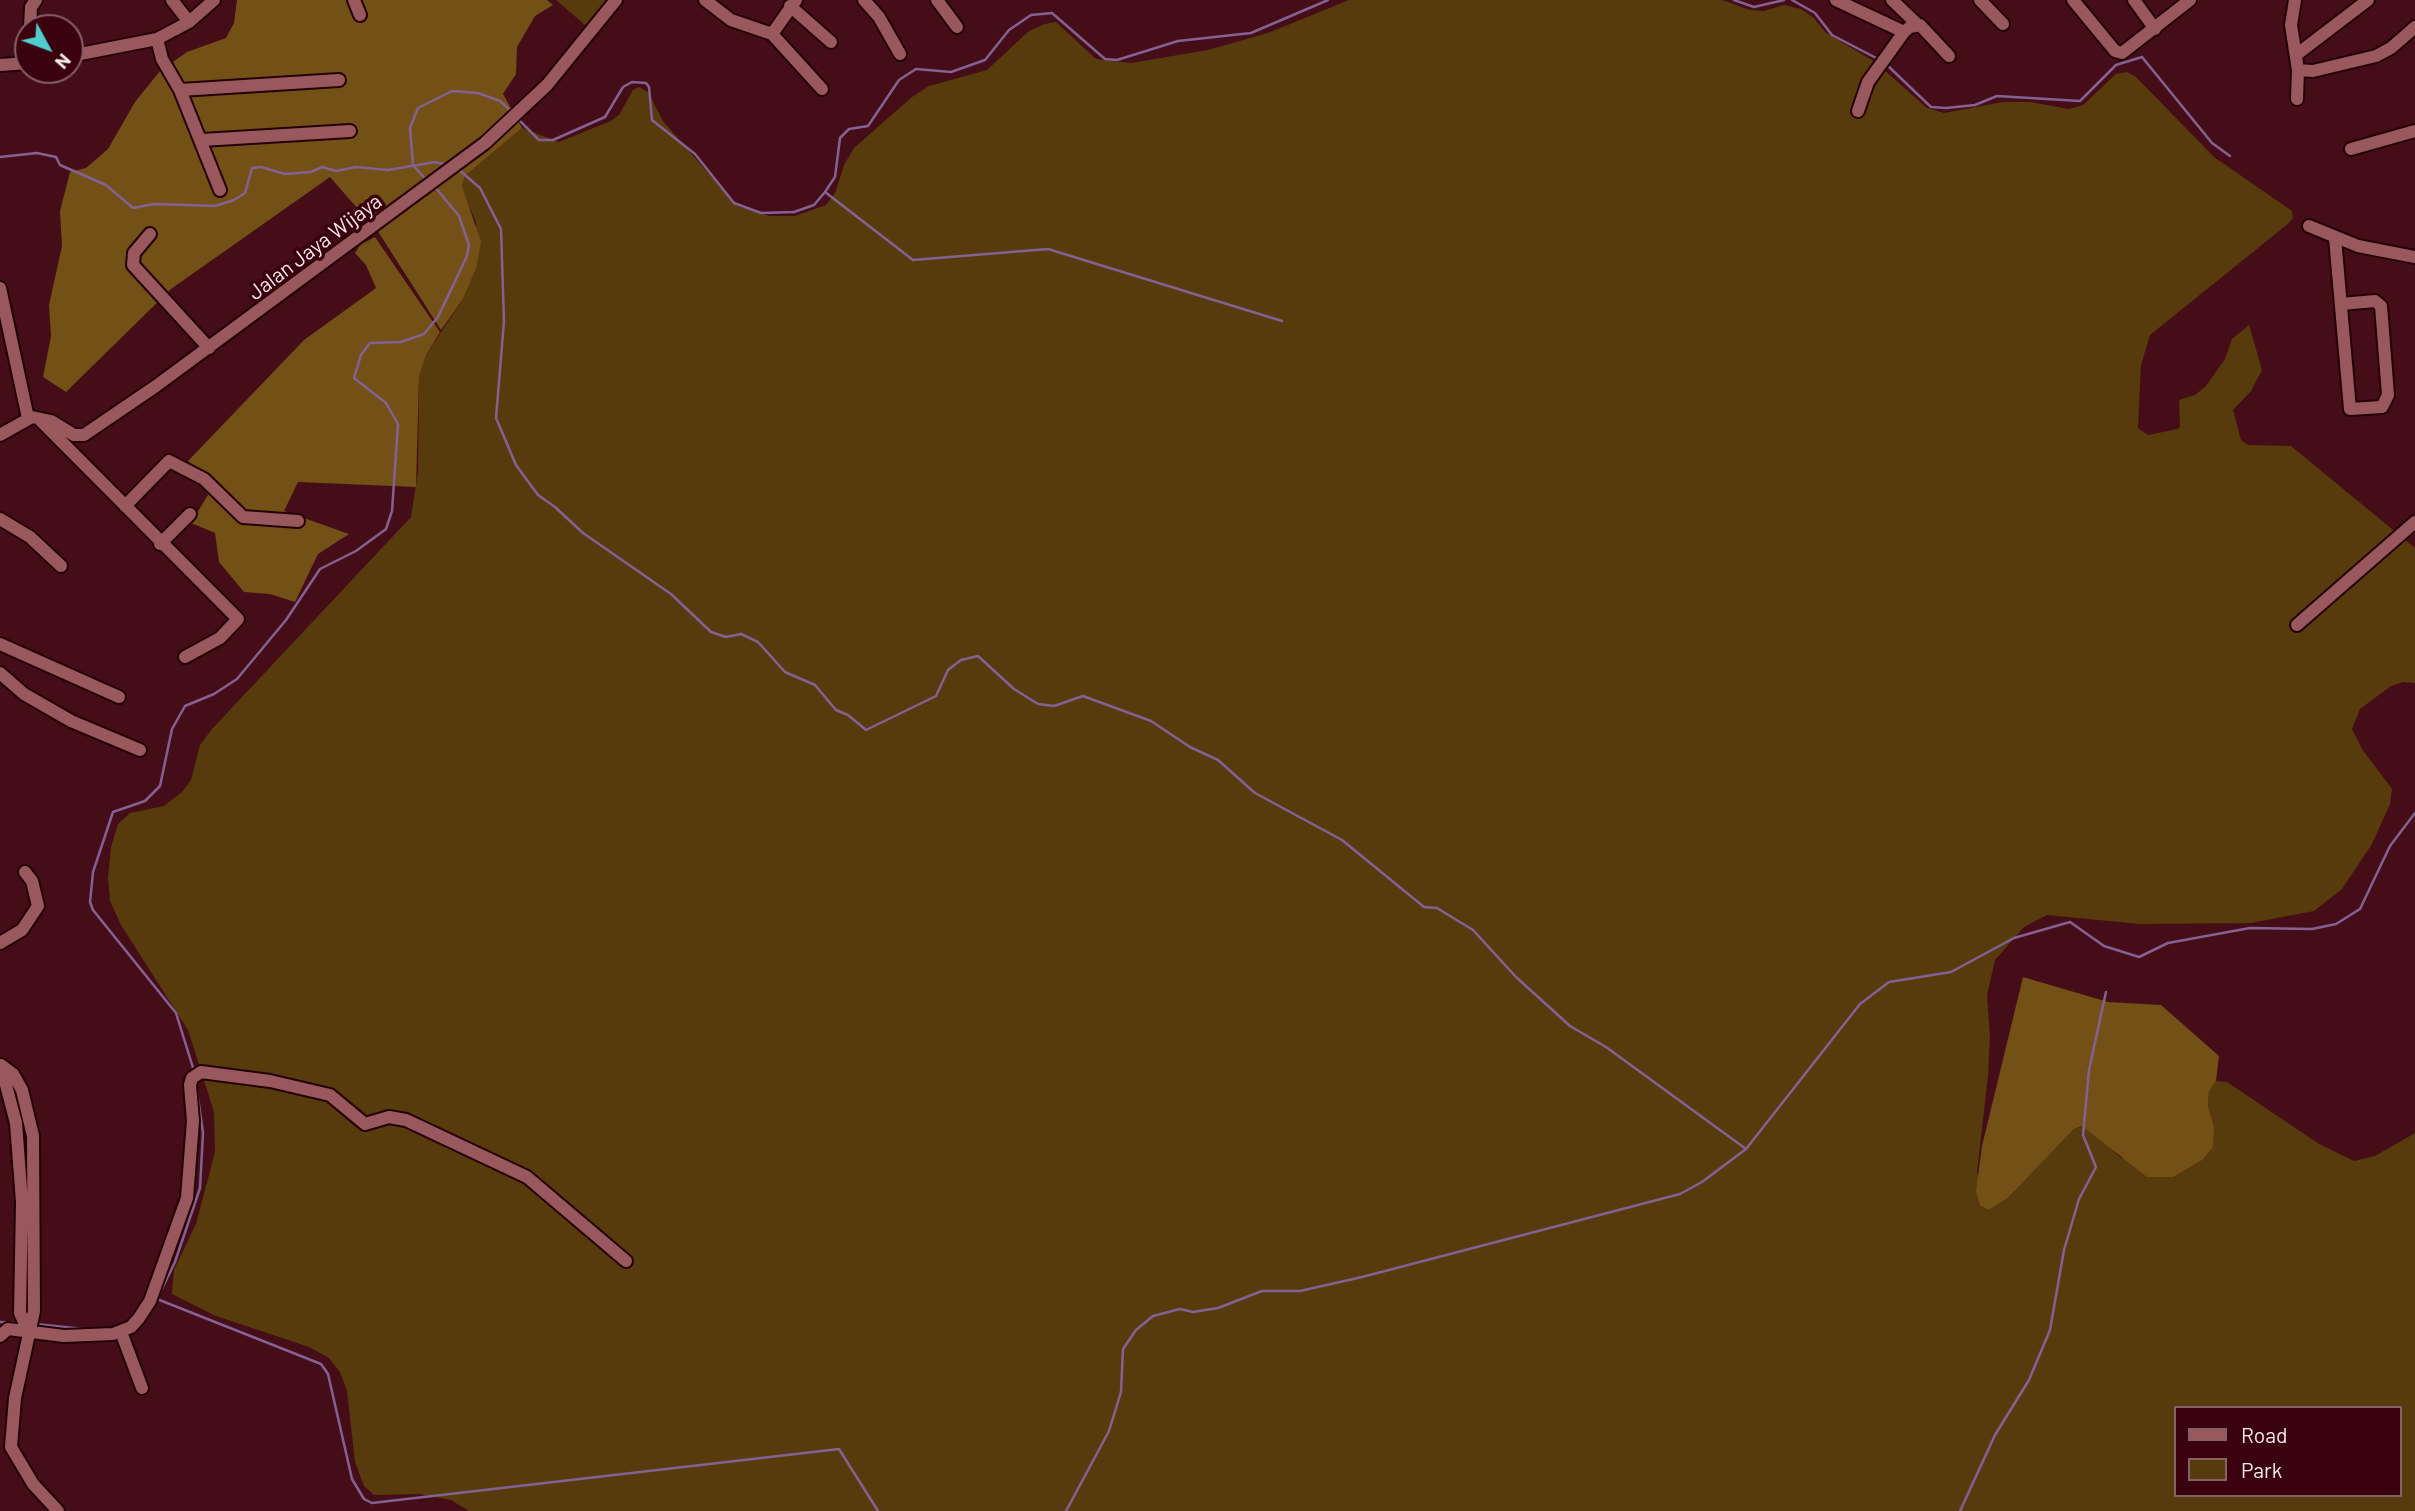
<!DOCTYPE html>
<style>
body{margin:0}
#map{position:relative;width:2415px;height:1511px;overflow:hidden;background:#450d17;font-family:Barlow,sans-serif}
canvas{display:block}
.legend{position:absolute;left:2174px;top:1406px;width:228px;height:91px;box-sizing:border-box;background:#3a020e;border:2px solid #875f66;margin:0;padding:9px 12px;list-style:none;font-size:21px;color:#faeaeb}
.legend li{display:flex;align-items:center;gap:14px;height:35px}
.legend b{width:35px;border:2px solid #875f66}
.north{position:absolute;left:14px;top:14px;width:70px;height:70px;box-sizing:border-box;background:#3a020e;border:2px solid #875f66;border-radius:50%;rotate:131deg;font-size:19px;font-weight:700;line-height:28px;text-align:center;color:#faeaeb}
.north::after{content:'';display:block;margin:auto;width:24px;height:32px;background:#52cdcd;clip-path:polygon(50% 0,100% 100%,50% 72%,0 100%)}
</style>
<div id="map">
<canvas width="2415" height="1511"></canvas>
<ul class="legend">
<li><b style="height:9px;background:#98585d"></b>Road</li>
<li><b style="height:19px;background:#573b0c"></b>Park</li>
</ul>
<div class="north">N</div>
</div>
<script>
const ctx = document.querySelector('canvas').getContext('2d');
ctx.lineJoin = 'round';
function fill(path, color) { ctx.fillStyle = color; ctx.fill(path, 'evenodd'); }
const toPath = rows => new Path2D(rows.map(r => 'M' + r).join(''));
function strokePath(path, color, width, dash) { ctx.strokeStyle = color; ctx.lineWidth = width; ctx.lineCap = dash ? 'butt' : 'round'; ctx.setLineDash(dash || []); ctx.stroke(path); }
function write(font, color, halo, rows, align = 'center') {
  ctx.font = font + ' Barlow,sans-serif'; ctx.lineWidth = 7; ctx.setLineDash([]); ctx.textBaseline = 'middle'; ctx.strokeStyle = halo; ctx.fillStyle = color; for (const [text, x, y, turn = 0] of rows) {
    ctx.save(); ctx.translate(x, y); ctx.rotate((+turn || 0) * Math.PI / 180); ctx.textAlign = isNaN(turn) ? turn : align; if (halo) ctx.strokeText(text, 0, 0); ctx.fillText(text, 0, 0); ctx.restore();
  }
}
fill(toPath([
 [556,0,609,0,585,25],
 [1349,0,1722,0,1750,10,1764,11,1784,5,1801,9,1814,18,1825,32,1875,62,1927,108,1944,113,2003,102,2030,102,2069,109,2083,105,2116,74,2127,72,2136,77,2214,157,2292,211,2293,218,2289,223,2150,335,2141,365,2138,428,2148,435,2178,429,2180,426,2179,400,2195,395,2206,386,2225,359,2232,339,2249,325,2262,370,2251,391,2233,410,2241,440,2248,445,2291,446,2415,548,2415,683,2403,682,2391,686,2360,709,2352,729,2362,749,2392,789,2390,804,2372,844,2342,889,2314,911,2251,923,2140,924,2047,915,2024,927,1995,960,1987,995,1990,1037,1988,1076,1977,1172,1989,1210,2008,1198,2074,1129,2083,1126,2092,1131,2121,1158,2214,1127,2208,1106,2209,1092,2216,1081,2227,1082,2319,1144,2354,1161,2375,1156,2415,1133,2415,1511,469,1511,451,1500,419,1494,374,1495,364,1486,355,1462,347,1391,340,1372,329,1358,309,1347,216,1316,172,1294,174,1270,196,1224,215,1152,214,1112,188,1030,121,925,110,901,108,878,111,847,118,824,130,813,164,806,182,792,191,780,200,745,212,729,411,517,418,472,419,377,426,355,463,299,476,269,476,222,465,197,462,186,465,176,522,128,559,142,611,121,619,115,633,90,639,87,648,92,663,121,737,206,770,216,795,216,826,205,835,193,844,165,854,148,912,97,929,86,987,70,1029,31,1045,24,1056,22,1096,59,1131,63,1208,50,1268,33],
 [2175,1408,2399,1408,2399,1495,2175,1495]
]), '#573b0c');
fill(toPath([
 [237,0,547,0,553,5,535,16,517,47,516,74,503,94,522,128,465,176,462,186,481,242,476,269,463,299,441,330,379,233,330,177,171,289,66,392,43,377,51,336,49,305,62,246,60,211,70,172,86,168,108,149,135,102,160,71,187,52,226,38,234,23],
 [375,237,440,332,426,355,419,377,416,487,298,482,284,511,349,534,318,554,295,602,270,594,244,592,219,562,215,533,191,523,214,485,188,461,304,340,376,288,366,265,355,253,360,245],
 [2023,977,2108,1002,2161,1005,2219,1056,2216,1081,2209,1092,2208,1106,2214,1127,2213,1147,2202,1160,2173,1177,2147,1177,2082,1126,2074,1129,2008,1198,1989,1210,1980,1205,1976,1191,1982,1146]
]), '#735015');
strokePath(toPath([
 [1734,0,1754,7,1784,0],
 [1792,0,1815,13,1832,35,1878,59],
 [1887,65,1931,107,1946,108,1975,105,1997,96,2080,101,2116,65,2142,57,2212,143,2230,156],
 [518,119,539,140,553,140,605,117,623,87,632,82,646,83,649,87,652,120,695,154,734,203,761,213,794,212,814,205,825,192,835,177,840,138,849,129,868,126,899,80,916,69,951,72,985,60,1009,30,1031,15,1052,13,1105,59,1117,60,1178,41,1251,33,1328,0],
 [0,157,37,153,56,157,60,165,106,185,133,208,154,204,215,206,234,200,245,193,252,168,261,167,285,174,311,172,322,167,336,171,356,167,388,170,435,162,448,165],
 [458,169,480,188,501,229,504,321,496,418,516,465,538,495,555,507,583,533,671,594,711,632,726,637,741,634,758,642,785,672,815,685,836,710,848,715,866,730,936,696,948,670,961,660,978,656,1014,689,1038,704,1054,706,1083,696,1151,721,1190,747,1218,760,1255,793,1342,840,1424,907,1437,908,1473,930,1516,977,1570,1026,1606,1047,1746,1149,1860,1004,1889,982,1951,972,2014,938,2070,922,2104,946,2139,957,2168,943,2250,928,2312,929,2336,924,2360,909,2390,846,2415,813],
 [427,181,413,165,410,128,418,108,452,91,478,93,500,101,511,111],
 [825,192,913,260,1048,249,1282,321],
 [194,1071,176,1013,93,910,90,902,93,872,113,812,145,801,160,786,172,729,185,706,214,694,237,679,286,620,320,569,356,551,386,529,392,511,398,424,386,403,354,378,361,355,370,343,401,342,424,334,438,317,467,256,469,245,459,216,435,187],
 [157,1299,321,1364,328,1374,352,1479,364,1499,372,1503,839,1449,878,1511],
 [157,1299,175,1262,200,1188,203,1133,196,1084],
 [0,1322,21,1323],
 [35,1324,84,1329],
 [1066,1511,1109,1431,1121,1392,1123,1349,1136,1330,1153,1316,1180,1309,1193,1312,1218,1308,1262,1291,1300,1291,1362,1277,1680,1194,1702,1182,1746,1149],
 [1960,1511,1995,1435,2029,1380,2050,1330,2064,1250,2079,1199,2096,1167,2083,1135,2089,1070,2106,992]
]), '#856193', 2.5);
const minor = toPath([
 [172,0,189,22],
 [354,0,360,15],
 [705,0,731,20,772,34,822,89],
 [864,0,879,17,900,54],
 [937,0,957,27],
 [1836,0,1904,32],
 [1892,0,1917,24],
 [1980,0,2003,24],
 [2073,0,2115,51,2122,53,2190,0],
 [2134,0,2155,29],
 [2295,0,2291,25,2298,70,2297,99],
 [790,6,831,42],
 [30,28,31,7,36,0],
 [772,34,796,0],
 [157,39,162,59,180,90,220,190],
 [2296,55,2368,0],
 [70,56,157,39,189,22,214,0],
 [0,65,28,63],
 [2298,70,2313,71,2376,56,2391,48,2415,27],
 [180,90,339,80],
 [1858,111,1868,82,1904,32,1910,27,1920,25,1949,56],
 [202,140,350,131],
 [2351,149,2415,131],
 [2309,226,2358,246,2415,257],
 [150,234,134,253,133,265,209,348],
 [2335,238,2350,409,2382,407,2388,395,2381,306,2375,301,2341,304],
 [0,288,28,418],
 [40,420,238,619,220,638,185,657],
 [0,435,32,417,51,421,74,435,84,435,156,386,485,143,547,85,616,0],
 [125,506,169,461,204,479,243,517,298,521],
 [0,519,30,537,61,566],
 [160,544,190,514],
 [2297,625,2415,522],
 [0,644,119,697],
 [0,673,24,694,71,721,140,750],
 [0,943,22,930,38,906,32,881,25,872],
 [1,1065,13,1074,22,1090,33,1136,34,1311,15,1398,11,1447,33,1484,58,1511],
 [1,1066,16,1123,22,1202,20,1313,28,1331],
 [121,1332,142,1388],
 [0,1336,8,1329,64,1336,113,1334,131,1327,139,1318,150,1301,187,1198,193,1121,190,1085,192,1078,201,1072,270,1081,330,1095,365,1124,389,1117,406,1120,527,1177,626,1261]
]);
strokePath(minor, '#240005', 16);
strokePath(minor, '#98585d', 12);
write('21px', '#faeaeb', '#3a020e', [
 ["Jalan Jaya Wijaya",315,247,-37]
]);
</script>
